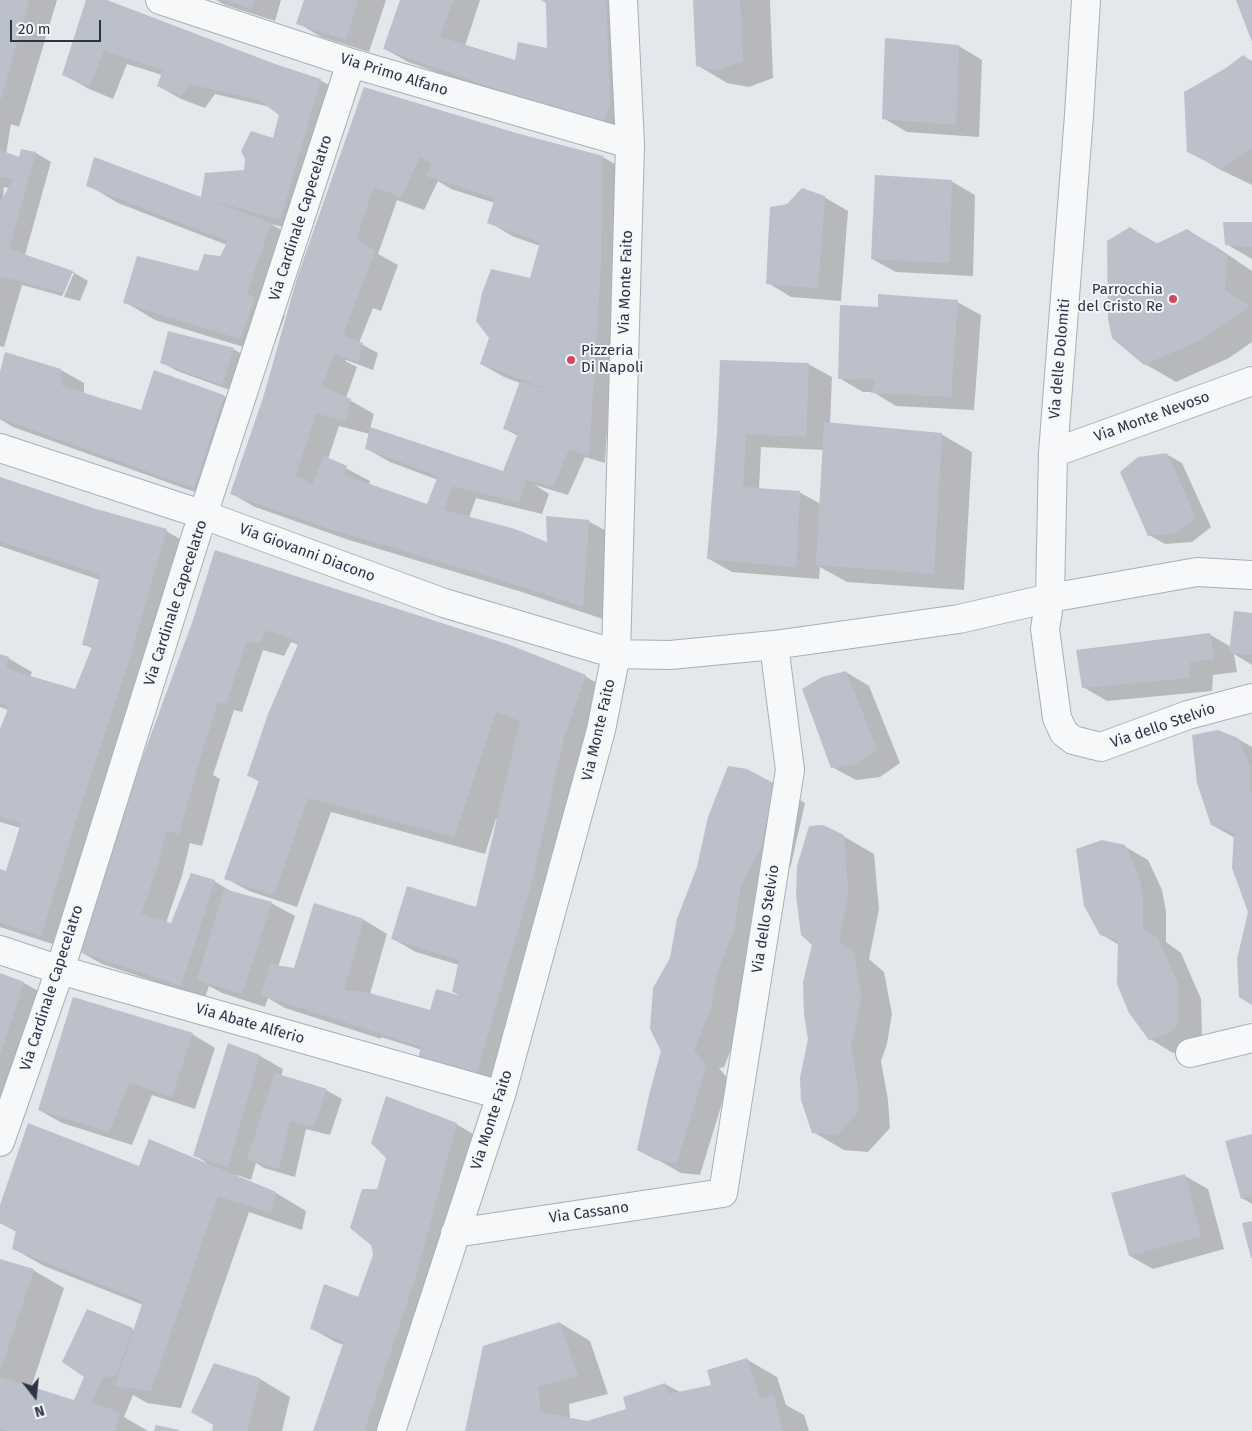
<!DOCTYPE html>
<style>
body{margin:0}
#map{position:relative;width:1252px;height:1431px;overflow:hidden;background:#e4e7ec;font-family:"Fira Sans",sans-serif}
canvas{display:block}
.north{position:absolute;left:10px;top:1371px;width:50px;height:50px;-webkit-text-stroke:4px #f4f6f9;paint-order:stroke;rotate:164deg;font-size:14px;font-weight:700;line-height:20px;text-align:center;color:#2b3445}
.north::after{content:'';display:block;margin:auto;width:18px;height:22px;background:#2b3445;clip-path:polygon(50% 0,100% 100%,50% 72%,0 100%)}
.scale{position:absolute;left:10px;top:20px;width:91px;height:22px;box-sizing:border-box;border:2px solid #2b3445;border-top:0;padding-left:6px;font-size:15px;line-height:18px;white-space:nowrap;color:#2b3445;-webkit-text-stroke:4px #f4f6f9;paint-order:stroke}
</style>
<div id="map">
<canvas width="1252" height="1431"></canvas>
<div class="north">N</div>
<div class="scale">20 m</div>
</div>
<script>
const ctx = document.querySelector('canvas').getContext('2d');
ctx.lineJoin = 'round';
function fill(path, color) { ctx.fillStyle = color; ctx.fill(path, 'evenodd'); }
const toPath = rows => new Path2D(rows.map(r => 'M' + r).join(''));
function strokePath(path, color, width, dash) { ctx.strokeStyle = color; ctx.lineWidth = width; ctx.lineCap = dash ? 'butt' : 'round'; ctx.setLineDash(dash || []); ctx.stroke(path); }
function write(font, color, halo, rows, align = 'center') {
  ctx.font = font + ' "Fira Sans",sans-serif'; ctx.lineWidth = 4; ctx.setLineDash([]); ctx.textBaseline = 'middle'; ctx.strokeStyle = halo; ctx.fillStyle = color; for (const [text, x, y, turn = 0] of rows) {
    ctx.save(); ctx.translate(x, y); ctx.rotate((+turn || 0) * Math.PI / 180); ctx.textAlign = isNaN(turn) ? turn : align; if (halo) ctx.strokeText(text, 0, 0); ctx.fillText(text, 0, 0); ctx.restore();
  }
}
fill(toPath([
 [0,0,57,0,19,127,11,124,6,154,20,159,36,153,51,162,25,255,73,272,88,281,80,301,64,297,74,273,71,273,62,296,22,285,4,347,0,346],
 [4,187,9,188,3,198],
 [87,0,103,0,206,40,320,80,336,89,303,232,271,224,301,241,277,311,285,316,270,355,155,320,125,302,199,273,221,258,227,245,118,203,88,185,202,199,245,171,246,158,279,142,280,114,270,107,215,94,205,108,181,99,158,86,162,75,127,64,113,99,87,88,63,74],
 [216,0,281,0,275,21,225,5],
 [305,0,386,0,369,52,321,37,298,23],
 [401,0,480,0,465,46,515,62,548,50,547,2,544,0,629,0,628,135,532,106,408,62,385,49],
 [694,0,770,0,773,78,749,87,727,83,697,65],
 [886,39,959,46,982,60,979,137,907,132,883,118],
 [1243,56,1252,61,1252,185,1219,169,1188,151,1227,69],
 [365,89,516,134,603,157,626,171,616,418,608,415,605,463,585,457,568,495,535,485,549,494,542,514,476,498,469,518,548,544,588,521,612,534,606,620,525,593,349,540,255,507,232,494],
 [438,181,451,189,495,203,489,222,512,236,540,246,531,280,481,364,504,377,520,383,505,429,518,436,509,475,370,429,374,414,346,398,357,367,345,361,346,360,373,370,378,353,359,343,373,308,381,311,398,265,378,254,397,200,424,210],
 [339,426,370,434,367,449,390,462,438,480,427,506,369,485,370,481,328,459],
 [951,181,975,195,973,276,896,272,872,259],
 [824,197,848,211,841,301,791,297,768,283],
 [1252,223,1252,259,1226,244],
 [1130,228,1158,244,1187,230,1218,248,1252,271,1252,342,1229,358,1176,382,1145,364],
 [957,302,981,315,974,410,896,406,873,392,863,392,839,378,880,309],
 [233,349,249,358,238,393,177,371,161,362],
 [808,364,832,377,830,424,941,434,972,452,964,590,847,582,820,567,819,579,732,572,709,559,718,433],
 [761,447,824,450,821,504,799,492,759,489],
 [61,370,84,383,84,394,141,411,155,372,224,396,247,409,217,500,13,427,0,419,0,377],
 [1166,454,1182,463,1211,527,1192,542,1165,544,1149,535],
 [0,478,92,509,166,531,189,544,65,948,0,927,0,871,6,873,21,828,0,822,0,732,8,710,0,707,0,656,8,658,32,672,30,677,76,690,93,649,84,644,100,580,0,546],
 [216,551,585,676,608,690,499,1088,422,1050,381,1037,381,1039,285,1008,268,998,265,1007,222,993,209,986,205,998,102,964,79,951,194,620],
 [291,642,299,645,249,776,260,782,225,878,249,891,297,907,331,812,485,854,496,819,498,820,477,909,393,939,416,952,459,965,453,991,460,996,430,1011,370,994,387,934,364,920,295,970,278,967,295,916,271,903,234,893,214,881,172,925,166,923,182,876,190,843,202,846,220,779,213,775,234,710,242,712,263,650,284,656],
 [1252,614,1252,665,1234,654,1237,672,1213,675,1212,691,1107,701,1083,687,1209,634,1231,647],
 [846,672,869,686,900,763,880,777,856,780,832,767],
 [1238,739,1252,747,1252,1004,1249,912,1235,838,1212,825],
 [775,785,805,803,791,865,772,903,741,1025,724,1067,719,1068,729,1080,700,1175,681,1173,639,1149],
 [843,836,874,854,879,909,869,959,884,972,892,1014,887,1044,881,1061,888,1100,890,1128,868,1152,844,1150,813,1132,809,1039],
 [1124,846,1148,860,1162,890,1166,911,1166,942,1181,953,1201,999,1202,1037,1191,1047,1173,1053,1150,1039,1119,945,1101,934],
 [0,975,24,983,47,996,0,1139],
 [192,1034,215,1048,195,1109,152,1095,132,1145,62,1123,39,1110],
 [228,1044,260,1056,283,1069,281,1077,326,1090,342,1099,330,1135,306,1129,295,1177,264,1168,256,1163,251,1180,237,1175,237,1177,276,1193,306,1211,302,1230,249,1212,181,1408,147,1403,133,1395,124,1417,148,1431,0,1431,0,1260,33,1270,64,1288,31,1388,75,1402,132,1329,135,1331,143,1305,44,1266,14,1249,17,1232,0,1223,0,1209,140,1167,205,1164,206,1162,195,1156],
 [456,1124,480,1138,400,1431,314,1431,344,1345,335,1342,311,1328,358,1298,374,1255,377,1190],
 [1252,1135,1252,1204,1242,1198],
 [1185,1176,1208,1189,1224,1249,1153,1269,1130,1256],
 [560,1323,590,1341,608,1394,569,1404,570,1419,587,1422,628,1410,665,1384,680,1392,713,1386,746,1359,777,1377,786,1405,804,1415,809,1431,467,1431],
 [214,1364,260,1379,290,1397,282,1431,213,1431]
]), '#0003');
fill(toPath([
 [0,0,29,0,1,99,0,99],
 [86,0,107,0,275,64,321,79,280,220,207,199,271,223,247,293,255,298,240,339,123,303,137,256,198,271,204,254,220,256,228,241,86,186,94,157,201,197,205,173,244,170,245,159,241,151,251,131,273,138,279,115,259,100,190,84,181,96,157,86,163,70,104,51,89,87,62,75],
 [225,0,254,0,251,9],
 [304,0,358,0,346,40,296,24],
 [400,0,453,0,440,37,515,60,518,42,547,48,546,3,541,0,606,0,610,103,604,123,507,93,383,49],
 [693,0,740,0,743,61,717,70,696,66],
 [1236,0,1252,0,1252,42],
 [885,38,959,45,956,125,882,119],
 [1243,55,1252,63,1252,148,1222,169,1187,152,1184,92,1226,68],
 [364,87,516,133,603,156,601,264,589,456,569,449,553,487,526,479,519,502,452,486,444,510,515,529,547,542,546,516,589,520,583,607,501,580,324,527,230,494,263,398,297,278],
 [420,157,431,163,426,176,495,198,487,223,540,242,530,278,491,269,482,293,476,321,489,338,480,364,572,398,520,381,503,429,518,433,503,471,370,427,365,449,438,476,427,504,344,475,347,466,324,456,312,485,296,475,316,413,345,421,351,399,322,387,334,353,358,362,363,343,343,335,375,251,356,239,374,187,401,197],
 [21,149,36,152,9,249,73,271,64,293,0,276,0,203,13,179,0,177,0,150,19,157],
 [875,175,952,180,949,263,871,259],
 [802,188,825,196,818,288,766,284,770,207,787,204],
 [1223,222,1252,222,1252,247,1225,245],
 [1130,227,1156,244,1187,229,1227,256,1225,291,1250,306,1198,341,1144,365,1112,338,1108,319,1107,241],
 [878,294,958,300,951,397,871,393,876,379,838,379,840,305,878,307],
 [168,331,234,348,222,385,160,363],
 [5,352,61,369,61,385,100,398,141,410,154,370,224,395,194,488,0,418,0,372],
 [720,360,809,363,806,437,746,434,743,487,800,491,796,567,707,559,717,433],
 [824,422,942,433,934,574,816,565],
 [1167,453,1196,518,1176,533,1148,536,1120,472,1138,457],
 [0,477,93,508,167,529,130,657,70,839,41,936,0,922,0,869,6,871,21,823,0,817,0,729,9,706,0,703,0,654,9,657,6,668,20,673,75,689,92,647,82,645,100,575,0,541],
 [215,550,510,645,586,675,564,737,533,878,476,1075,418,1059,421,1047,261,995,270,964,294,968,314,903,364,919,344,990,366,992,430,1010,436,989,476,1000,452,992,459,960,391,939,407,886,476,907,520,721,496,712,454,837,308,798,274,895,224,879,259,780,247,776,268,714,299,642,267,630,260,643,247,641,226,704,218,702,198,765,179,834,166,831,159,862,141,914,171,923,191,873,215,880,181,986,77,951,110,846,193,620],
 [1234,611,1252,613,1252,655,1229,653],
 [1210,633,1214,659,1190,662,1189,678,1082,688,1076,650],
 [846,671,877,749,857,764,831,768,802,689,822,677],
 [1218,730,1238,738,1250,767,1250,791,1252,796,1252,1005,1239,997,1237,959,1248,912,1232,868,1234,833,1211,825,1197,783,1192,735],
 [728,766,747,769,775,784,761,847,741,885,734,930,717,973,711,1007,694,1050,706,1066,677,1163,656,1160,637,1150,649,1095,661,1051,650,1029,653,988,670,958,677,919,697,867,708,817],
 [823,825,844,835,848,891,839,941,854,953,861,996,856,1026,851,1043,857,1082,859,1111,837,1135,812,1133,801,1100,800,1078,808,1039,804,1015,803,982,812,945,801,935,796,895,797,866,809,826],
 [1102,840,1125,845,1139,876,1143,897,1143,928,1158,938,1178,984,1179,1023,1167,1034,1149,1040,1129,1013,1117,984,1118,941,1100,935,1084,906,1076,849],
 [224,889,272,902,242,994,197,980],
 [0,973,24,982,0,1055],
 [73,997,193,1033,172,1097,129,1082,109,1132,38,1110],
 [228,1043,260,1055,228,1167,193,1156],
 [275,1073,327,1089,314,1127,290,1121,279,1169,247,1159],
 [386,1096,457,1123,418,1269,364,1431,313,1431,344,1341,310,1329,324,1284,358,1297,373,1255,371,1245,350,1228,362,1189,377,1189,386,1158,371,1143],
 [28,1123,139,1166,149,1139,276,1192,271,1213,218,1196,151,1391,115,1386,143,1301,12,1249,16,1230,0,1223,0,1205],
 [1252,1134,1252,1195,1241,1199,1225,1141],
 [1185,1174,1201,1236,1129,1256,1111,1193],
 [1252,1221,1252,1258,1251,1258,1242,1223],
 [0,1259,34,1269,0,1371],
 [87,1309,133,1328,116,1375,102,1378,92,1402,120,1413,115,1431,5,1431,0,1429,0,1377,74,1400,84,1377,62,1362],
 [560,1322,578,1376,539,1386,540,1412,587,1421,626,1409,623,1397,665,1383,669,1394,711,1385,707,1370,747,1358,760,1398,774,1396,783,1431,465,1431,483,1346],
 [214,1363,260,1378,247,1431,212,1431,213,1425,191,1412],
 [156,1425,179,1430,179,1431,154,1431]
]), '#bbc0ca');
const minor = toPath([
 [160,0,351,63,630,144],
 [1086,0,1079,115,1053,453,1050,598,1045,629,1057,718,1064,733,1073,740,1101,747,1188,715,1252,698],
 [0,448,204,515,444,603,616,654,670,655,774,645,959,619,1050,598,1197,572,1252,575],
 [1053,453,1252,381],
 [0,950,60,970,501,1095],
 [1190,1053,1252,1038],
 [0,1142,60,970,196,536,351,63],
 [455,1233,723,1193,790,770,774,645],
 [391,1431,501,1095,601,730,616,654,630,144,623,0]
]);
strokePath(minor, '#a9aeb7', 30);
strokePath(minor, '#f7f8fa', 28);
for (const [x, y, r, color] of [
 [1173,299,5,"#d1495b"],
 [571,360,5,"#d1495b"]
]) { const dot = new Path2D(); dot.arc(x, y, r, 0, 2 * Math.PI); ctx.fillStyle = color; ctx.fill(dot); strokePath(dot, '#f4f6f9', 2); }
write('15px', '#2b3445', '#f4f6f9', [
 ["Via Primo Alfano",394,75,17],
 ["Via Cardinale Capecelatro",301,218,-72],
 ["Via Monte Faito",626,282,-88],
 ["Via delle Dolomiti",1060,359,-85],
 ["Via Monte Nevoso",1152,417,-20],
 ["Via Giovanni Diacono",307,553,20],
 ["Via Cardinale Capecelatro",176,603,-72],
 ["Via dello Stelvio",1163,726,-19],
 ["Via Monte Faito",599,730,-77],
 ["Via dello Stelvio",766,919,-81],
 ["Via Cardinale Capecelatro",52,988,-72],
 ["Via Abate Alferio",250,1024,16],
 ["Via Monte Faito",492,1120,-72],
 ["Via Cassano",589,1213,-8]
]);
write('15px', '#2b3445', '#f4f6f9', [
 ["Parrocchia",1163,290],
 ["del Cristo Re",1163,307],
 ["Pizzeria",581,351,"left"],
 ["Di Napoli",581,368,"left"]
], 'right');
</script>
